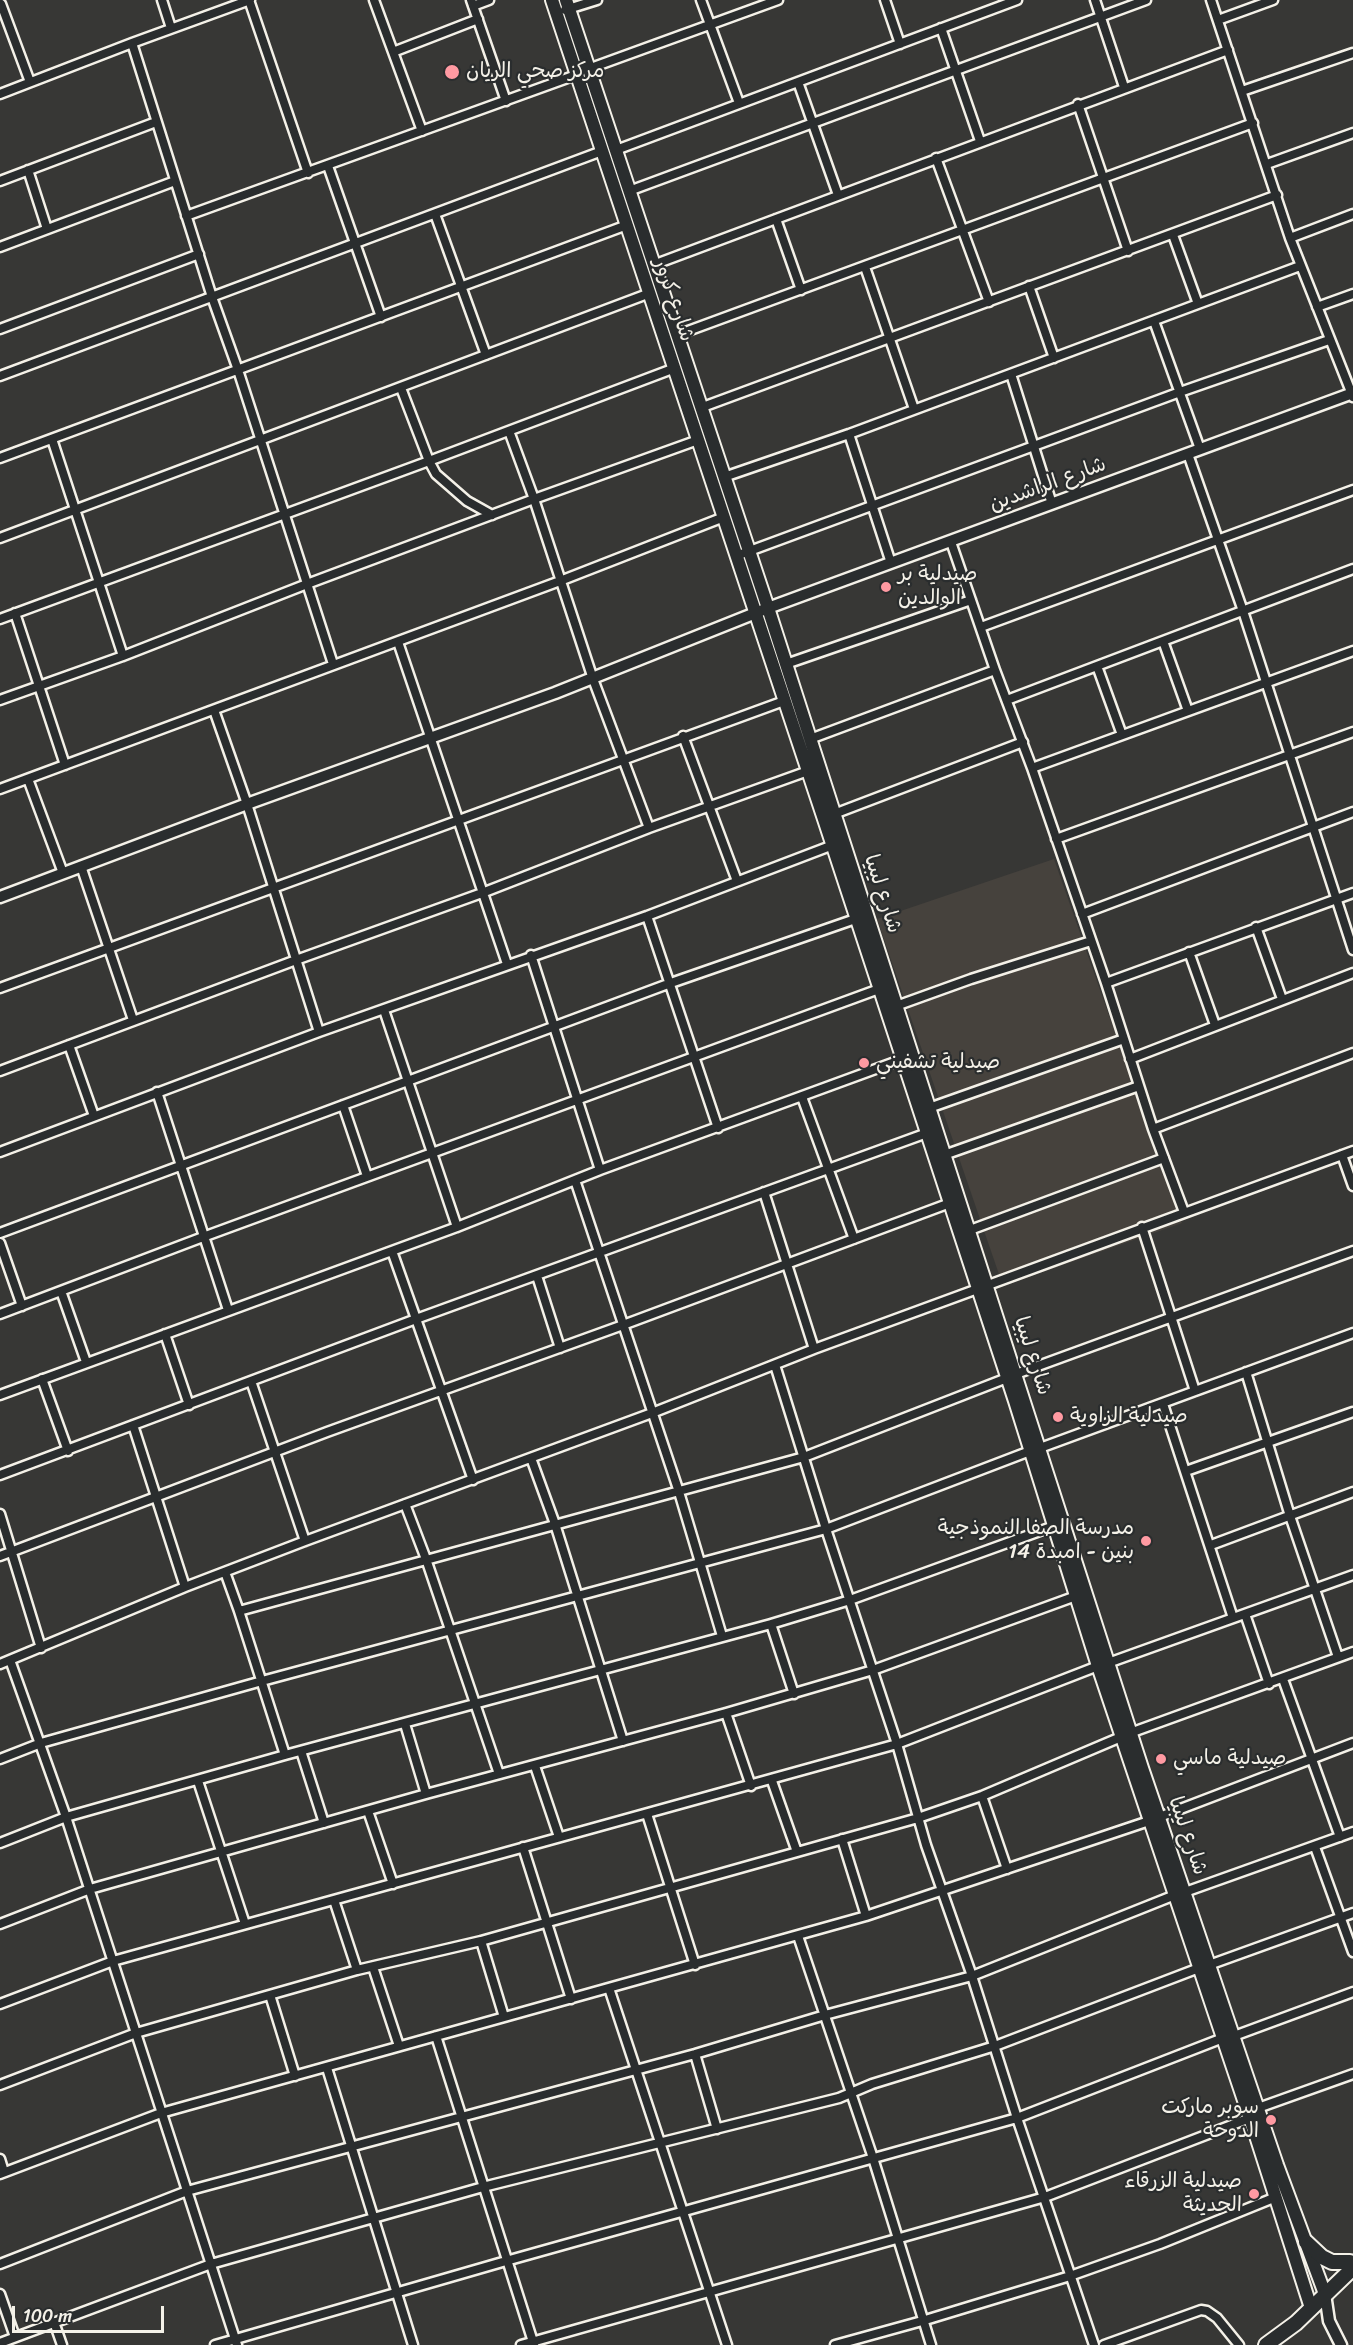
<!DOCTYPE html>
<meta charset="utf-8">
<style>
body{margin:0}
#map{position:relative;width:1353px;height:2345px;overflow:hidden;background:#373735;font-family:Sriracha,sans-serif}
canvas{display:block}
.scale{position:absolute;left:12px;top:2306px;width:152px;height:27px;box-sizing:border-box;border:3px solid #f4f1e8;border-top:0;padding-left:8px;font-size:18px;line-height:21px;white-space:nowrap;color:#f4f1e8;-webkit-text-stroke:4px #2a2d2e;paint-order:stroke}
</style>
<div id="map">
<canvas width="1353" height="2345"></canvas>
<div class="scale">100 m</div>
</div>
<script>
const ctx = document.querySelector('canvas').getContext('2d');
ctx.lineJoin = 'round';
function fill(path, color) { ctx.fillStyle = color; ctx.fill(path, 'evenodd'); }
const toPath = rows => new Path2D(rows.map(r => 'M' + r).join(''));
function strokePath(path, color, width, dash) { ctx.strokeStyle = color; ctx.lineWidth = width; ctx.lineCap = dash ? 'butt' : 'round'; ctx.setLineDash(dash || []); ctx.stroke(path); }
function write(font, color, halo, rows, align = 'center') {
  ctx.font = font + ' Sriracha,"Playpen Sans Arabic",sans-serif'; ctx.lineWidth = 4.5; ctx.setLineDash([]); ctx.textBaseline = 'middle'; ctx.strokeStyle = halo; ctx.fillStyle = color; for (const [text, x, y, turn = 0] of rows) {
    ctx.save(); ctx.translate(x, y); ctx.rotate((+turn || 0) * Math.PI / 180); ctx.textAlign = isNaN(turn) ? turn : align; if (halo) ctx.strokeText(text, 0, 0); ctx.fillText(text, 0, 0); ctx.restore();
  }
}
fill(toPath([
 [1054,859,1182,1223,1003,1286,877,919]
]), '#46423d');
const minor = toPath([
 [162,0,171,28],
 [249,0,308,173],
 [374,0,422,131],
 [471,0,506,101],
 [701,0,739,103],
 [885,0,900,44],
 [1095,0,1124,87],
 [1211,0,1290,238,1353,397],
 [1,4,30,82],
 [473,6,489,0],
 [565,10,597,0],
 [1218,20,1273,0],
 [941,28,980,141],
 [132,43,212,297,238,370,333,664],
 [393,52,478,19],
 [588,69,778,0],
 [798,82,838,195],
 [1242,91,1353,53],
 [0,94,132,43,250,0],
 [1078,104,1128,251],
 [616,150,1017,0],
 [936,158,989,302],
 [1267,164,1353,133],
 [328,166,381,317],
 [28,170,47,229],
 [0,181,156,122],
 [629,191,1146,0],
 [435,214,486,355],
 [186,216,576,75],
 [776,219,801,290],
 [1173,235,1198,304],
 [1290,238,1353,214],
 [0,247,175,181],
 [653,265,1228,50],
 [865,267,914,409],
 [1029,286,1054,358],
 [1317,307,1353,294],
 [1154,321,1200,449],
 [0,329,199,254],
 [677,335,1253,123],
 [1011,374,1052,504],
 [0,376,602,151],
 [401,388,429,461,436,474,467,501,492,515],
 [700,408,1277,195],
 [509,431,534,499,593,679,649,828],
 [849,434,891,563],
 [52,439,123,656],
 [1188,454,1243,611,1353,950],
 [0,458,627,225],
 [724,477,849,434,1300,266],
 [0,538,650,293],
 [951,542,995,670,1032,768,1106,983,1153,1129,1184,1212],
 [736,556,1180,392,1329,340],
 [15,613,65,765],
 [0,619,429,461,675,368],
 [981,627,1353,490],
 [1163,641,1188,711],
 [398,642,507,964],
 [786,664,971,600],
 [1097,666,1122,735],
 [0,700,123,656,307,584,534,499,698,440],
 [1007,700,1353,569],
 [214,710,247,804,319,1032],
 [683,736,737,881],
 [810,739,995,670],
 [1032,768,1353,651],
 [28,779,63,873],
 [0,789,560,581,724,517],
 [834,814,1023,742],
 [1056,839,1353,732],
 [81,866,133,1020],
 [1082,914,1353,812],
 [647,916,718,1128],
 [1256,927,1282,999],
 [1189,952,1215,1025],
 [531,955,600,1170],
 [1106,983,1353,893],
 [0,988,784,701],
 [896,1006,971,979,1091,941],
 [384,1010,457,1227],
 [69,1045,94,1116],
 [1130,1059,1353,973],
 [0,1071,296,960,482,893,649,828,808,771],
 [157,1092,228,1310],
 [802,1097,854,1239],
 [343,1105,367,1176],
 [929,1108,1124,1039],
 [1153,1129,1353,1053],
 [0,1152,319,1032,647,916,833,845],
 [944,1155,1139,1086],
 [1342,1155,1353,1186],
 [575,1180,679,1492,722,1636],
 [764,1192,814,1349],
 [1142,1227,1195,1391],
 [970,1230,1164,1158],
 [0,1233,668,984,861,917],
 [0,1243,22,1306],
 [392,1251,473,1480],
 [537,1276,560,1348],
 [61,1291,86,1362],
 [0,1314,203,1237,879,989],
 [165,1334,189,1405],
 [775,1365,826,1529,897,1744,926,1845,972,1976,1017,2118,1094,2345],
 [1246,1372,1290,1516,1338,1657],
 [1016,1374,1353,1251],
 [42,1379,68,1451],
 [251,1381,305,1541],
 [0,1395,457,1227,600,1170,903,1059],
 [1163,1404,1233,1618],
 [133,1425,185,1587],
 [1040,1448,1353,1333],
 [531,1458,555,1524,623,1741],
 [1186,1471,1353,1412],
 [0,1475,416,1319,927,1133],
 [405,1504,426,1559,499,1774],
 [0,1514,41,1648],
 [1211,1545,1353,1492],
 [0,1556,327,1432,623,1325,950,1203],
 [225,1572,239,1611],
 [1245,1614,1269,1684],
 [771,1624,794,1694],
 [10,1660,66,1817,237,2345],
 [1108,1663,1353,1575],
 [0,1664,185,1587,305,1541,652,1413,814,1349,1353,1151],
 [1283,1679,1340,1837],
 [726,1713,751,1786],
 [405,1724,426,1794],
 [1130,1733,1353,1652],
 [301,1751,324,1823],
 [285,1755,239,1611,804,1457,1007,1378],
 [0,1759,41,1743,262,1681,826,1529,1030,1451],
 [535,1766,559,1837],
 [198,1781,245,1924],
 [772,1781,797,1852],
 [982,1796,1007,1869],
 [368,1811,393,1884],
 [647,1814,695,1965],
 [842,1839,866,1916],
 [0,1843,66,1817,285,1755,771,1624,850,1600,1054,1526],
 [523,1847,571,1999],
 [1315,1847,1353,1952],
 [1185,1892,1353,1832],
 [334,1900,357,1970],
 [0,1924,90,1889,426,1794,726,1713,873,1670,1076,1596],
 [798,1936,873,2158,931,2345],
 [481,1941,504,2017],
 [1209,1965,1353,1913],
 [373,1967,399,2046],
 [609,1988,727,2345],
 [270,1995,295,2076],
 [0,2004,113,1961,897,1744,1098,1666],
 [436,2036,534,2345],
 [1234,2036,1353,1992],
 [695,2054,717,2129],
 [327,2068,413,2345],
 [0,2085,136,2033,357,1970,481,1941,918,1818,982,1796,1121,1737],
 [1258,2108,1353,2074],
 [0,2159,4,2172],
 [0,2174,161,2113,866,1916,1149,1821,1353,1743],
 [0,2264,187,2191,695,2054,825,2015,972,1976,1175,1895],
 [0,2294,15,2337],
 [54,2322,62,2345],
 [0,2343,211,2264,483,2187,839,2098,872,2084,995,2046,1199,1968],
 [215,2345,506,2261,1017,2118,1223,2038],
 [521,2345,1045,2197,1250,2118],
 [835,2345,922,2321,1070,2276,1160,2244,1276,2197],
 [1104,2345,1201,2310,1207,2311,1217,2318,1239,2345]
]);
const tertiary = toPath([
 [0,897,247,804,555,693,768,608,1353,393],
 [1325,2294,1329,2321,1341,2345]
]);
const secondary = toPath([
 [552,0,824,819,1015,1401,1098,1666,1257,2139,1311,2308],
 [566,0,768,608,1142,1768,1277,2165,1325,2294]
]);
const trunk = toPath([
 [1306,2242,1322,2257,1332,2262,1350,2262],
 [1266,2345,1296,2323,1353,2268]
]);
strokePath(minor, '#f4f1e8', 13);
strokePath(tertiary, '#f4f1e8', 15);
strokePath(secondary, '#f4f1e8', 16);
strokePath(trunk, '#f4f1e8', 18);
strokePath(minor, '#2a2d2e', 8);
strokePath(tertiary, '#2a2d2e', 10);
strokePath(secondary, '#2a2d2e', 12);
strokePath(trunk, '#2a2d2e', 14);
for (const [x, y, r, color] of [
 [452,72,8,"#ff9aa2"],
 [886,587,6,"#ff9aa2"],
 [864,1063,6,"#ff9aa2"],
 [1058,1417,6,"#ff9aa2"],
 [1146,1541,6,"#ff9aa2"],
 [1161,1759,6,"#ff9aa2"],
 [1271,2120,6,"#ff9aa2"],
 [1254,2194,6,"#ff9aa2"]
]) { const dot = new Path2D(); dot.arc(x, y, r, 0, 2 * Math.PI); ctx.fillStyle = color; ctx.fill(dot); strokePath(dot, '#2a2d2e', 2); }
write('21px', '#f4f1e8', '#2a2d2e', [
 ["مركز صحي الريان",466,72],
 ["صيدلية بر",898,575],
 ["الوالدين",898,599],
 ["صيدلية تشفيني",876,1063],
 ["صيدلية الزاوية",1070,1417],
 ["مدرسة الصفا النموذجية",1134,1529,"right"],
 ["بنين - امبدة 14",1134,1553,"right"],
 ["صيدلية ماسي",1173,1759],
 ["سوبر ماركت",1259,2108,"right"],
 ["الدوحة",1259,2132,"right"],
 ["صيدلية الزرقاء",1242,2182,"right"],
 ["الحديثة",1242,2206,"right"]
], 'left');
write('21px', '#f4f1e8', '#2a2d2e', [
 ["شارع كرور",673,300,71],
 ["شارع الراشدين",1048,485,-20],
 ["شارع ليبيا",882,894,72],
 ["شارع ليبيا",1032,1356,72],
 ["شارع ليبيا",1187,1836,71]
]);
</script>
